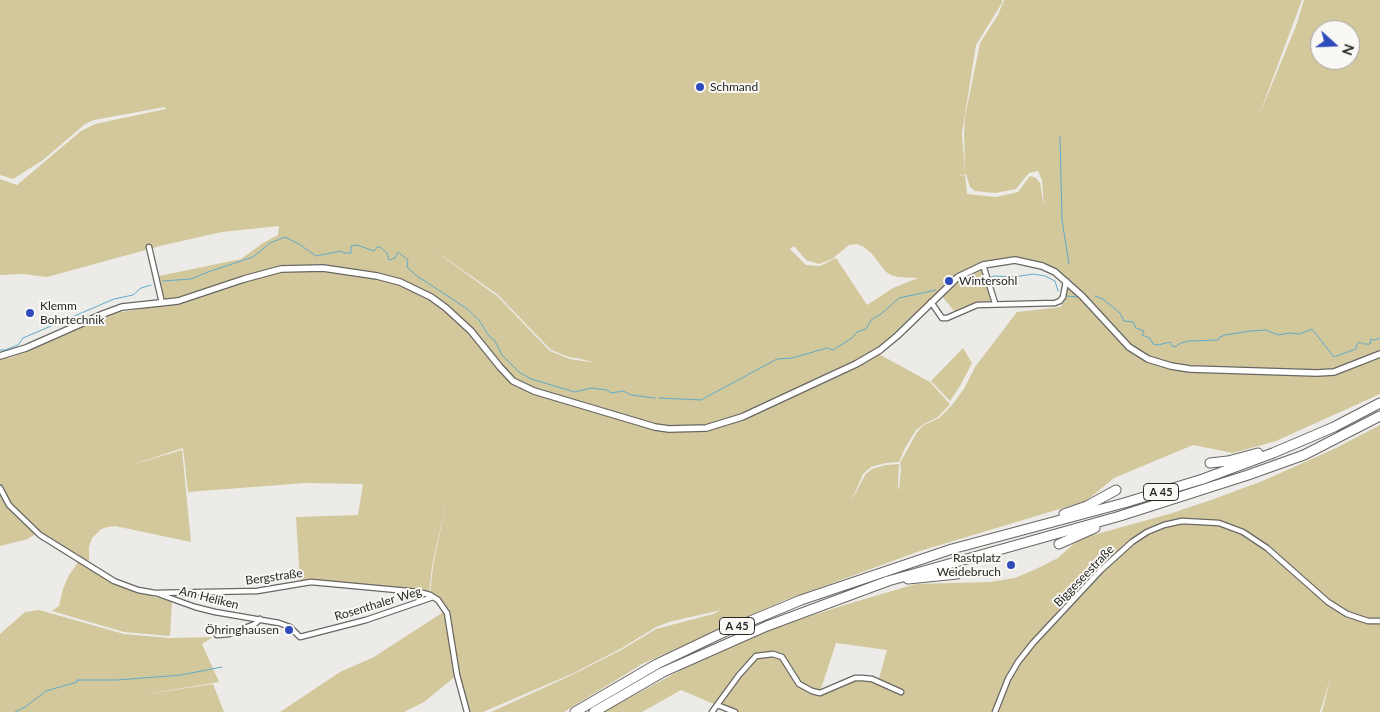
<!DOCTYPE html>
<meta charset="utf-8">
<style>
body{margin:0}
#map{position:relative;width:1380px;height:712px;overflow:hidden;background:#ecebe7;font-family:Lato,sans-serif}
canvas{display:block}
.north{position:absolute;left:1310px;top:20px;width:50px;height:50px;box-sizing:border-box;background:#f9f8f4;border:1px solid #a5a4a2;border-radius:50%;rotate:110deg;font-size:14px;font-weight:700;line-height:20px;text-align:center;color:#272726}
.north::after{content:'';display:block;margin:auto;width:18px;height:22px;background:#2e4bbb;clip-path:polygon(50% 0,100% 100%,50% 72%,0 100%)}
</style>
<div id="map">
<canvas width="1380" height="712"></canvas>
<div class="north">N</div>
</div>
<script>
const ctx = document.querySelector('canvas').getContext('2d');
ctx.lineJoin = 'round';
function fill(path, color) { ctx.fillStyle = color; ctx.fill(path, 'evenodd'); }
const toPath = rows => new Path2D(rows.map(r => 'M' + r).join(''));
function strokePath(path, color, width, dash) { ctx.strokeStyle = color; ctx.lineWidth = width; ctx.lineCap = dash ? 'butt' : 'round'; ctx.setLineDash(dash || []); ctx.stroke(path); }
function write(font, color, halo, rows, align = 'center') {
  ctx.font = font + ' Lato,sans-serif'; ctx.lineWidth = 4; ctx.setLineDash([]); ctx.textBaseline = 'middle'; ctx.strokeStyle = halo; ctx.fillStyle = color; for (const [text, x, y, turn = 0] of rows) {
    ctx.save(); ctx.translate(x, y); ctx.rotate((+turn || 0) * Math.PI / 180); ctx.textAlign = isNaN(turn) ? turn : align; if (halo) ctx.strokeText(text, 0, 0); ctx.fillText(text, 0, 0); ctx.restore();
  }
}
fill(toPath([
 [0,0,1002,0,1002,3,976,45,962,133,965,173,964,132,965,117,980,43,998,15,1004,0,1302,0,1258,118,1296,26,1304,0,1380,0,1380,394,1276,441,1233,453,1193,445,1114,478,1086,501,920,551,783,601,642,664,564,712,491,712,574,674,623,649,656,629,713,614,721,610,669,622,656,627,622,648,574,673,483,712,469,712,458,675,449,612,430,594,433,566,447,499,432,566,429,593,311,580,300,581,296,517,358,515,363,484,305,483,188,492,183,448,128,466,182,450,191,542,115,526,108,527,101,529,92,538,89,547,89,559,88,562,41,533,10,505,0,491,0,359,12,357,104,315,165,305,159,276,241,259,263,243,278,235,279,226,222,232,164,245,47,277,23,274,0,275,0,179,17,185,81,131,95,124,166,109,165,107,94,120,85,124,43,160,13,179,0,175],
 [1320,30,1350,30,1350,60,1320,60],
 [1038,171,1042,180,1044,207,1040,183,1036,178,1030,176,1018,192,996,197,967,194,965,175,954,177,966,174,970,187,975,191,995,193,1016,189,1029,173],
 [857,244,864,247,872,254,886,272,891,275,898,277,918,278,893,288,867,305,836,258,820,266,806,265,790,249,794,246,806,260,819,264,832,259,849,245],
 [428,246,497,294,551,350,569,357,581,359,596,363,570,359,550,351,497,296],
 [1016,258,1055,270,1071,281,1061,307,1017,312,975,367,964,389,952,405,939,418,924,425,917,432,900,463,901,470,899,489,898,489,899,464,886,465,872,469,865,475,851,502,863,474,871,467,886,463,899,462,905,448,916,430,924,424,938,417,950,404,930,382,877,353,784,397,875,351,896,334,958,275,983,261],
 [982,270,992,301,977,303,954,311,942,296,961,280],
 [963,348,972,363,960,386,950,401,931,381],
 [1380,425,1380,620,1368,620,1350,614,1349,615,1367,622,1380,622,1380,712,1322,712,1331,676,1320,712,996,712,1009,680,1019,663,1034,644,1102,571,1133,542,1133,539,1101,568,1032,642,1017,661,1007,678,994,712,737,712,718,705,750,663,757,656,765,653,756,655,749,663,716,705,681,690,642,712,603,712,694,663,770,629,851,603,916,584,990,582,1015,578,1036,569,1058,558,1079,539,1169,514,1214,499,1265,480,1336,448],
 [836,643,887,650,878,682,872,679,855,679,831,690,820,693,817,692,820,692],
 [0,492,8,507,35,534,28,539,0,546],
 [79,561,115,584,128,589,172,602,170,636,124,632,52,611,59,606,63,589,69,575],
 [39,610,124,634,170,638,213,637,202,644,219,682,135,696,213,684,224,712,0,712,0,634,25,612],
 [445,611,456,676,424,702,404,712,280,712,340,672,374,657]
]), '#d3c79c');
strokePath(toPath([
 [1060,137,1062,220,1069,264],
 [988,278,994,276,1014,277,1033,274,1045,276,1055,281,1058,291],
 [163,281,191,279,208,272,253,257,270,243,285,237,299,244,316,256,341,251,344,253,351,253,351,246,357,245,374,251,377,247,380,247,387,253,389,260,395,258,398,252,408,260,407,267,417,276,466,308,479,320,488,335,495,341,502,355,519,372,531,379,575,392,591,388,607,390,611,393,623,391,631,395,655,398],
 [962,284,984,278],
 [1067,296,1077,297],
 [1095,296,1103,299,1120,313,1124,321,1133,322,1136,328,1144,331,1142,335,1150,338,1153,344,1158,345,1170,342,1172,346,1175,347,1181,343,1189,341,1218,340,1220,337,1225,335,1250,331,1266,330,1278,335,1290,333,1300,334,1312,329,1334,357,1356,349,1357,344,1360,342,1363,344,1370,344,1371,339,1375,340,1380,338],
 [0,350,5,350,18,345,23,338,114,299,133,295,141,288,151,285],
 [659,398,701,400,777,359,792,358,827,348,833,350,852,338,857,332,866,329,871,320,881,314,899,298,936,290],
 [15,712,25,707,46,691,77,682,77,680,117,680,181,675,222,667]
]), '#61abc9', 1);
const minor = toPath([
 [149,247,162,303],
 [983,265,995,303],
 [931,302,942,318,947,318,977,305,1055,303,1060,301,1063,297,1066,281],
 [0,488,9,505,40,535,114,581,138,590,155,593,257,591,311,582,419,592,430,595,438,600,447,613,457,675,467,712],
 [156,593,195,607,215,612,279,623,290,627,300,637,366,620,433,597],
 [217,635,229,634,255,624,260,619],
 [717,705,739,675,756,656,773,654,782,657,799,684,812,691,820,693,855,678,862,678,872,679,901,692],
 [712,712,717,705,735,712],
 [995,712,1008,679,1018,662,1033,643,1101,570,1132,542,1147,532,1164,525,1182,521,1219,523,1243,532,1267,548,1328,602,1347,614,1368,621,1380,621]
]);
const tertiary = toPath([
 [0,356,26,348,103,314,122,307,178,301,244,279,281,269,323,268,377,276,400,282,431,297,446,308,471,331,500,367,513,381,534,391,655,427,669,429,706,428,742,417,856,364,880,350,897,336,958,277,983,265,1015,260,1042,266,1055,272,1082,296,1129,347,1148,359,1171,366,1190,369,1317,373,1334,372,1380,354]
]);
const motorway = toPath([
 [1210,463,1228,461,1258,453],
 [1064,514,1087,506,1116,490],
 [1059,544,1095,528],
 [908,579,957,574],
 [575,712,657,664,724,632,801,600,952,549,1124,503,1203,479,1273,453,1334,427,1380,403],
 [594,712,663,672,767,626,888,581,1120,516,1248,475,1304,455,1380,416]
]);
strokePath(minor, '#686764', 7);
strokePath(tertiary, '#686764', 8);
strokePath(motorway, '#686764', 11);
strokePath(minor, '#fff', 4.5);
strokePath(tertiary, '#fff', 5.5);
strokePath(motorway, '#fff', 9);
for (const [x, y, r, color] of [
 [700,87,5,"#2e4bbb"],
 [949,281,5,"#2e4bbb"],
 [30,313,5,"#2e4bbb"],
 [1011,565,5,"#2e4bbb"],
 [289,630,5,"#2e4bbb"]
]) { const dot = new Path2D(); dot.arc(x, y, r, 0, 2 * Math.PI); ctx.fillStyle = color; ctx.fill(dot); strokePath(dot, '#f9f8f4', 2); }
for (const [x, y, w] of [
 [1161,492,35],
 [737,626,35]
]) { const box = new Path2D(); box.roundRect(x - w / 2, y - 8.5, w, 17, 4); ctx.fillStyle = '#f9f8f4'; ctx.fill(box); strokePath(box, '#272726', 1); }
write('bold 11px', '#272726', null, [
 ["A 45",1161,492],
 ["A 45",737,626]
]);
write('12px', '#272726', '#f9f8f4', [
 ["Schmand",710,87],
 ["Wintersohl",959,281],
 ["Klemm",40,306],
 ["Bohrtechnik",40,320],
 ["Rastplatz",1001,558,"right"],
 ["Weidebruch",1001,572,"right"],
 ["Öhringhausen",279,630,"right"]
], 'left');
write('12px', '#272726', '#f9f8f4', [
 ["Biggeseestraße",1084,576,-46],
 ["Bergstraße",274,577,-8],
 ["Am Heliken",209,598,14],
 ["Rosenthaler Weg",378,604,-17]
]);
</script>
